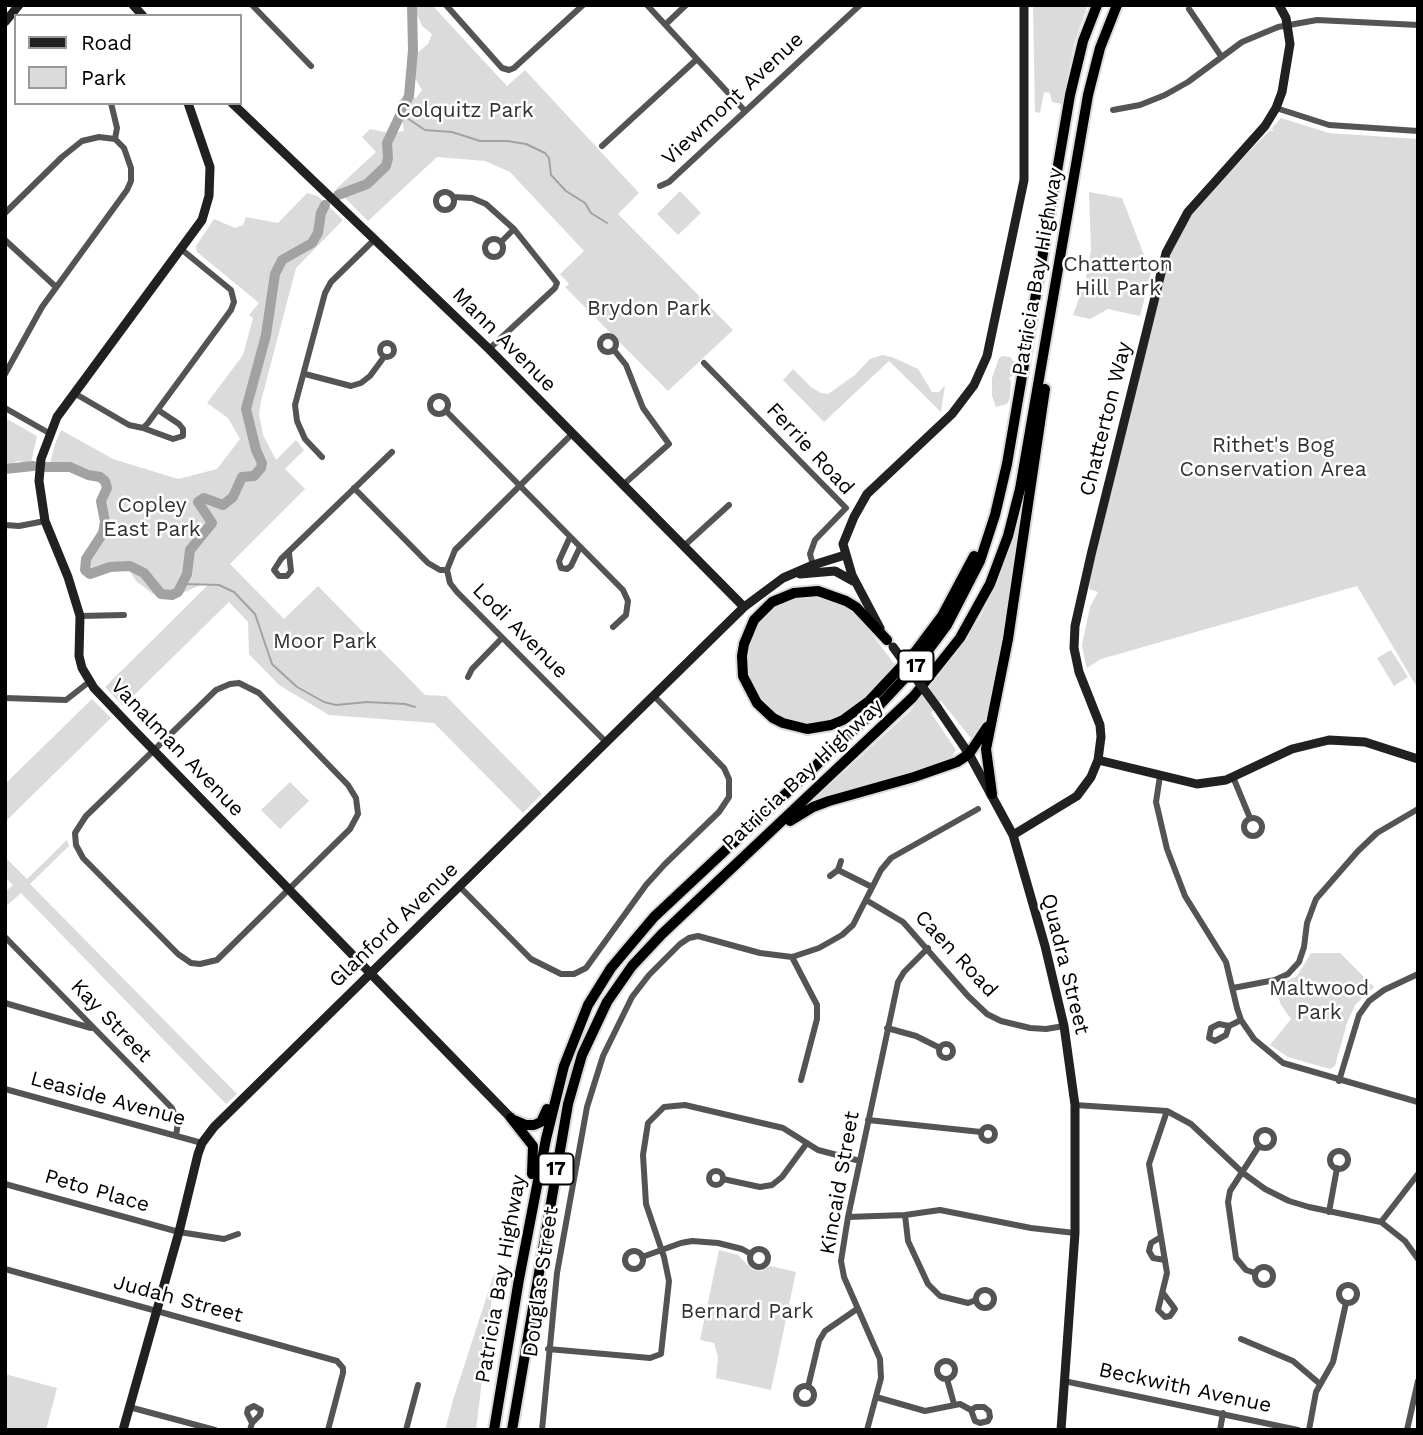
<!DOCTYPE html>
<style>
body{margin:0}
#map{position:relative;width:1423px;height:1435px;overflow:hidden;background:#fff;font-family:"Work Sans",sans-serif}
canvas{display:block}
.frame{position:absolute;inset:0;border:7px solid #000;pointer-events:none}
.legend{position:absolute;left:14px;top:14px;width:228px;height:91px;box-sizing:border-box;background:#fff;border:2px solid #999;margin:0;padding:9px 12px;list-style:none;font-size:21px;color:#000}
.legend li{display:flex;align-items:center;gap:14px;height:35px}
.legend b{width:35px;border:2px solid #999}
</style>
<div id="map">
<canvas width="1423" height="1435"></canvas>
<div class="frame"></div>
<ul class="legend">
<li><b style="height:9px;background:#212121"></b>Road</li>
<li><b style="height:19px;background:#dbdbdb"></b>Park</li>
</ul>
</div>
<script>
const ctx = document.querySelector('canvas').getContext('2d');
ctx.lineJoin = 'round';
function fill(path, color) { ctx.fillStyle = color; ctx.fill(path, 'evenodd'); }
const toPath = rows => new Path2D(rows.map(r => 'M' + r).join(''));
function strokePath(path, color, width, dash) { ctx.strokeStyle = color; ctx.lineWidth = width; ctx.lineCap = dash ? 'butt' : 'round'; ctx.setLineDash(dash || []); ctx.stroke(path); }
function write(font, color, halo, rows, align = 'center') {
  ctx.font = font + ' "Work Sans",sans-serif'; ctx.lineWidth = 5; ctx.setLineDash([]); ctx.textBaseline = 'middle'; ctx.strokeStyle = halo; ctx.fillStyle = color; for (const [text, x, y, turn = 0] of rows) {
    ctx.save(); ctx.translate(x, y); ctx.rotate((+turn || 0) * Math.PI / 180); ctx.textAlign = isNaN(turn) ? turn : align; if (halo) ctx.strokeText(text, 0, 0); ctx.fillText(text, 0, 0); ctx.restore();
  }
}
fill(toPath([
 [413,5,432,5,507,86,525,70,639,193,618,214,733,330,668,391,565,287,569,284,560,274,584,251,510,172,485,161,437,157,368,221,336,189,376,152,362,137,370,129,389,133,404,131,399,101,404,95,416,98,422,90,413,75,411,58,428,44,432,34,422,26],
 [1033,5,1088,5,1075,41,1062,104,1052,102,1050,93,1044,92,1040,113,1035,112],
 [1281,118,1329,133,1418,139,1418,689,1357,586,1101,659,1087,668,1084,657,1082,645,1090,607,1098,592,1089,589,1091,573,1168,256,1176,238,1196,207,1270,130,1273,132,1272,128],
 [680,191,701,213,678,235,657,214],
 [1089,192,1122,198,1151,273,1140,316,1108,309,1090,319,1073,315,1086,278,1091,250],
 [307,193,318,196,343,220,296,268,261,401,259,414,263,435,276,460,296,440,304,450,285,469,305,489,230,564,284,619,318,586,425,695,446,696,542,794,523,813,434,723,329,715,279,685,249,654,248,622,229,602,123,706,105,687,209,584,203,584,169,599,153,594,136,581,129,570,96,573,92,571,87,561,102,540,107,527,107,513,104,505,107,490,102,482,76,470,48,471,55,444,61,430,113,459,178,479,217,469,240,439,228,418,207,403,243,355,253,318,249,315,259,303,197,252,196,246,214,219,235,228,243,225,246,217,278,223],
 [882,355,892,357,918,369,932,392,939,392,945,385,941,412,889,361,824,422,783,380,793,369,811,387,821,393,828,394,855,375,870,359],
 [1003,356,1010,357,1015,363,1013,375,1009,378,1011,382,1010,398,1007,404,996,407,992,396,992,378,999,358],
 [5,418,37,436,31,463,18,461,5,466],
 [1020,513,1022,514,1001,652,985,723,976,738,970,737,941,701,931,713,956,750,949,761,807,806,910,711,956,654,981,616,1000,576],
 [813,595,839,602,855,612,896,666,857,706,841,717,822,724,801,725,787,722,769,711,755,695,746,675,745,656,760,619,773,607,785,600],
 [1391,650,1408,677,1394,686,1377,658],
 [92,699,111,718,5,822,5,784],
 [290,782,309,801,280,829,261,810],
 [67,840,69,846,30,884,237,1094,226,1104,21,893,5,907,5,892,13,885,5,877,5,857,27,879],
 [1311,953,1340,953,1374,987,1355,1005,1347,1023,1335,1066,1330,1069,1288,1057,1270,1045,1291,1019,1281,1005,1275,987,1297,976],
 [719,1250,738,1255,753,1270,762,1271,770,1266,796,1272,771,1390,716,1378,718,1357,714,1343,700,1340],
 [495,1271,476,1430,445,1430,453,1400],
 [5,1374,57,1388,46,1430,5,1430]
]), '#dbdbdb');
strokePath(toPath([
 [401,114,425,130,452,132,480,141,507,141,526,144,545,153,549,158,551,175,566,191,585,203,591,213,607,223],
 [184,584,219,585,234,592,255,614,272,664,297,687,324,702,336,705,367,702,405,704,415,707]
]), '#a2a2a2', 2);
strokePath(toPath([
 [338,195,367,184,386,166,388,158,387,143,409,96,413,50,412,5],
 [46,467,70,467,88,475,100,477,105,481,107,488,101,501,105,522,103,533,86,559,85,570,90,574,110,567,130,566,144,573,161,594,172,595,178,592,187,574,190,550,212,523,198,502,204,498,223,505,233,497,242,477,254,476,261,468,262,463,256,450,246,409,266,335,275,274,282,260,312,243,318,233,321,213,325,205],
 [5,469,33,466]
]), '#a2a2a2', 10);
const highway = toPath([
 [887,640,856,607,846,601,818,591,794,593,772,602,754,620,744,644,742,656,743,676,757,703,773,718,783,723,807,729,831,725,843,720,869,701,915,652,942,616,974,556],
 [992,794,986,749,1008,639,1045,389],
 [790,821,813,807,829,801,914,777,957,762,969,754,987,727],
 [511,1118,533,1146,532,1174],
 [514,1120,526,1125,534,1125,541,1122,547,1109],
 [494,1430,519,1279,546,1139,564,1066,588,1005,611,968,654,917,873,712,918,664,947,625,980,561,995,515,1007,464,1070,95,1083,41,1097,5],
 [512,1430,568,1104,582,1055,607,1002,632,966,662,934,913,697,960,638,990,584,1008,536,1020,489,1088,95,1100,48,1117,5]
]);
strokePath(highway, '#dbdbdb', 14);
strokePath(toPath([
 [252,5,311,66],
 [446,5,502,68,509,70,514,68,583,5],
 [647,5,745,111],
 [1189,9,1221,56],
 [666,24,686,5],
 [111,103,117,128,115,139],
 [1276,108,1329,125,1418,131],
 [1113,110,1140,105,1165,95,1188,82,1242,42,1278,27,1317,20,1418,25],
 [602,146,697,59],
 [660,186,669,182,860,5],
 '436 201a9 9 0 1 1 18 0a9 9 0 1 1-18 0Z',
 [453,197,472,198,486,204,514,229,557,283,555,288,489,349],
 [5,213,62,157,82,141,99,137,115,139,124,148,131,168,131,181,127,190,42,307,5,374],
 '485 248a9 9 0 1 1 18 0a9 9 0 1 1-18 0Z',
 [5,240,56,287],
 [501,242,514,229],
 '600 344a8 8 0 1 1 16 0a8 8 0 1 1-16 0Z',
 '380 350a7 7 0 1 1 14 0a7 7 0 1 1-14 0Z',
 [614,350,626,365,643,408,669,444,624,484],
 [704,363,846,508,815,540,810,554,813,565],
 [305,374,351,386,361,383,370,376,384,357],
 [74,393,129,425,143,428,148,423,231,310,234,302,231,290,181,249],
 '430 405a9 9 0 1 1 18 0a9 9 0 1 1-18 0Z',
 [5,408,49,433],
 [446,411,623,590,628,601,626,615,613,627],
 [143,428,173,439,183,436,183,429,179,424,158,410],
 [573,433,455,550,447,570,450,583,457,592,606,742],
 [322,457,305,439,297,421,295,405,325,293,331,282,375,239],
 [354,488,428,563,440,570,447,570],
 [5,525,19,526,45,521],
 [570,537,559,561,561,568,567,569,571,566,580,547],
 [685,545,729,505],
 [289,553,291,571,287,576,279,576,274,570,281,559,392,452],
 [80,616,124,615],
 [468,677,472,669,502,638],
 [239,683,259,693,348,785,356,798,358,814,350,829,217,960,200,964,191,963,178,954,83,858,76,845,75,833,86,816,216,690,230,684,239,683],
 [5,698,66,700,89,682],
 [1160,776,1156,802,1167,849,1185,896,1226,962,1237,1008,1241,1020,1254,1039,1283,1063,1418,1102],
 [1233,777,1250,818],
 '1244 827a9 9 0 1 1 18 0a9 9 0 1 1-18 0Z',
 [838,870,872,887],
 [830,876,838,870,841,861],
 [459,886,531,959,561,974,574,974,586,968,646,885,665,864,719,812,729,797,729,779,724,768,654,696],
 [866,900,903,922,968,996,987,1014,1001,1021,1030,1028,1046,1029,1064,1026],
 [5,937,172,1108,178,1123,176,1135],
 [792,957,817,1005,817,1019,801,1080],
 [1233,988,1275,980,1288,974,1299,962,1304,947,1307,923,1316,899,1358,851,1377,833,1418,809],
 [5,1003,91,1028],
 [1229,1026,1226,1035,1215,1041,1209,1038,1211,1028,1219,1024,1229,1026,1241,1020],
 [887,1028,916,1036,940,1048],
 '939 1051a7 7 0 1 1 14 0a7 7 0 1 1-14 0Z',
 [1339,1081,1359,1015,1369,1001,1384,990,1418,974],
 [5,1089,202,1143],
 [1075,1105,1167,1111,1191,1124,1243,1173,1265,1189,1289,1201,1309,1207,1381,1222,1405,1241,1418,1259],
 [868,1120,981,1132],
 '981 1134a7 7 0 1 1 14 0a7 7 0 1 1-14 0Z',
 '1256 1139a9 9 0 1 1 18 0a9 9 0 1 1-18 0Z',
 '1330 1160a9 9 0 1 1 18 0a9 9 0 1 1-18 0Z',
 '709 1178a7 7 0 1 1 14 0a7 7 0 1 1-14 0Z',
 [723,1179,760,1187,772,1185,782,1177,807,1143],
 [5,1184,179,1232,224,1239,238,1234],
 [1329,1212,1337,1168],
 [905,1215,908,1241,928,1284,940,1296,968,1303,976,1300],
 [848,1217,905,1215,940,1210,1031,1228,1075,1233],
 [1381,1222,1418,1174],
 [1161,1237,1151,1243,1149,1251,1153,1258,1165,1260],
 '750 1258a9 9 0 1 1 18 0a9 9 0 1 1-18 0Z',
 '625 1260a9 9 0 1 1 18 0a9 9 0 1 1-18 0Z',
 [642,1257,681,1243,692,1241,718,1243,742,1249,751,1254],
 '1255 1276a9 9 0 1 1 18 0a9 9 0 1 1-18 0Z',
 [5,1269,337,1361,343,1368,343,1373,328,1430],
 [1255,1273,1246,1270,1236,1258,1228,1202,1230,1191,1259,1146],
 '1339 1294a9 9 0 1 1 18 0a9 9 0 1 1-18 0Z',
 '976 1299a9 9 0 1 1 18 0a9 9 0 1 1-18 0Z',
 [1163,1293,1175,1309,1170,1316,1165,1317,1158,1310,1167,1273,1149,1164,1167,1111],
 [1241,1339,1293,1361,1320,1384],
 [548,1349,650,1358,661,1354,669,1281,664,1257,646,1204,643,1155,648,1123,664,1107,685,1105,783,1128,818,1150,860,1161],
 '937 1370a9 9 0 1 1 18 0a9 9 0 1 1-18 0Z',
 [947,1379,954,1404],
 [1064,1381,1298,1430],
 '796 1395a9 9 0 1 1 18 0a9 9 0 1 1-18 0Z',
 [808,1387,819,1341,825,1331,857,1309],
 [876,1397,925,1411,960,1404,971,1410,975,1421,980,1423,988,1421,990,1417,989,1411,984,1407,976,1407,971,1410],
 [129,1407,215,1430],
 [250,1430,252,1423,260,1415,261,1410,254,1406,248,1409,247,1413,252,1423],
 [406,1430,418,1385],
 [542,1430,557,1273,587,1107,603,1056,632,997,649,975,680,944,689,938,698,936,760,953,792,957,819,948,842,935,853,925,881,870,891,858,978,809],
 [867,1430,881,1378,880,1359,844,1277,841,1261,848,1217,898,982,904,972,928,948],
 [1220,1430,1223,1413],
 [1309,1430,1316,1392,1333,1362,1346,1303],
 [1407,1430,1418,1381]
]), '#545454', 6);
strokePath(toPath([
 [133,5,143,16],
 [5,22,19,5],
 [188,103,210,167,209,196,202,220,57,417,41,459,39,481,45,521,68,577,80,616,79,656,82,668,94,688,133,729,511,1118],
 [232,103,489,349,744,607],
 [800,574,835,571,853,581],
 [880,628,852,575,843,544,854,517,867,494,952,414,974,385,987,356,1024,180,1024,5],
 [937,707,969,754,1013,835,1045,946,1064,1026,1075,1105,1075,1233,1061,1430],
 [1098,760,1197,784,1226,780,1292,749,1329,740,1365,742,1418,759],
 [1013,835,1077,796,1091,777,1098,760,1101,737,1100,725,1079,672,1074,648,1075,626,1091,555,1166,253,1188,212,1265,126,1276,108,1282,92,1290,44,1286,18,1279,5],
 [123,1430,179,1232,198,1154,202,1143,214,1127,744,607,783,578,813,565,845,555]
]), '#212121', 9);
strokePath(highway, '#000', 10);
strokePath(toPath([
 [893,647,937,707]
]), '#212121', 9);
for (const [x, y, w] of [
 [916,666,35],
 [556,1169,35]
]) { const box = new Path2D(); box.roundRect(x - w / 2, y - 15.5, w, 31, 5); ctx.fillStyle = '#fff'; ctx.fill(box); strokePath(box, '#000', 2); }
write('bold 19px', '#000', null, [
 ["17",916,666],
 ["17",556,1169]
]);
write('21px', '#000', '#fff', [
 ["Viewmont Avenue",733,99,-43],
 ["Patricia Bay Highway",1038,272,-80],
 ["Mann Avenue",504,340,45],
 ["Chatterton Way",1106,419,-76],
 ["Ferrie Road",810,449,47],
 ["Lodi Avenue",520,631,45],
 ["Vanalman Avenue",177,748,46],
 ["Patricia Bay Highway",803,775,-43],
 ["Glanford Avenue",394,925,-44],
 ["Caen Road",956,954,47],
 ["Quadra Street",1065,964,76],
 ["Kay Street",111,1021,46],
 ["Leaside Avenue",108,1099,15],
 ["Kincaid Street",840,1183,-80],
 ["Peto Place",97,1191,16],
 ["Patricia Bay Highway",501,1279,-80],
 ["Douglas Street",541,1282,-82],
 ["Judah Street",178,1299,15],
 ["Beckwith Avenue",1185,1388,12]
]);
write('21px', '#323232', '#fff', [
 ["Colquitz Park",465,111],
 ["Chatterton",1118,265],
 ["Hill Park",1118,289],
 ["Brydon Park",649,309],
 ["Rithet's Bog",1273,446],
 ["Conservation Area",1273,470],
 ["Copley",152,506],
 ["East Park",152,530],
 ["Moor Park",325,642],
 ["Maltwood",1319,989],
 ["Park",1319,1013],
 ["Bernard Park",747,1312]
]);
</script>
